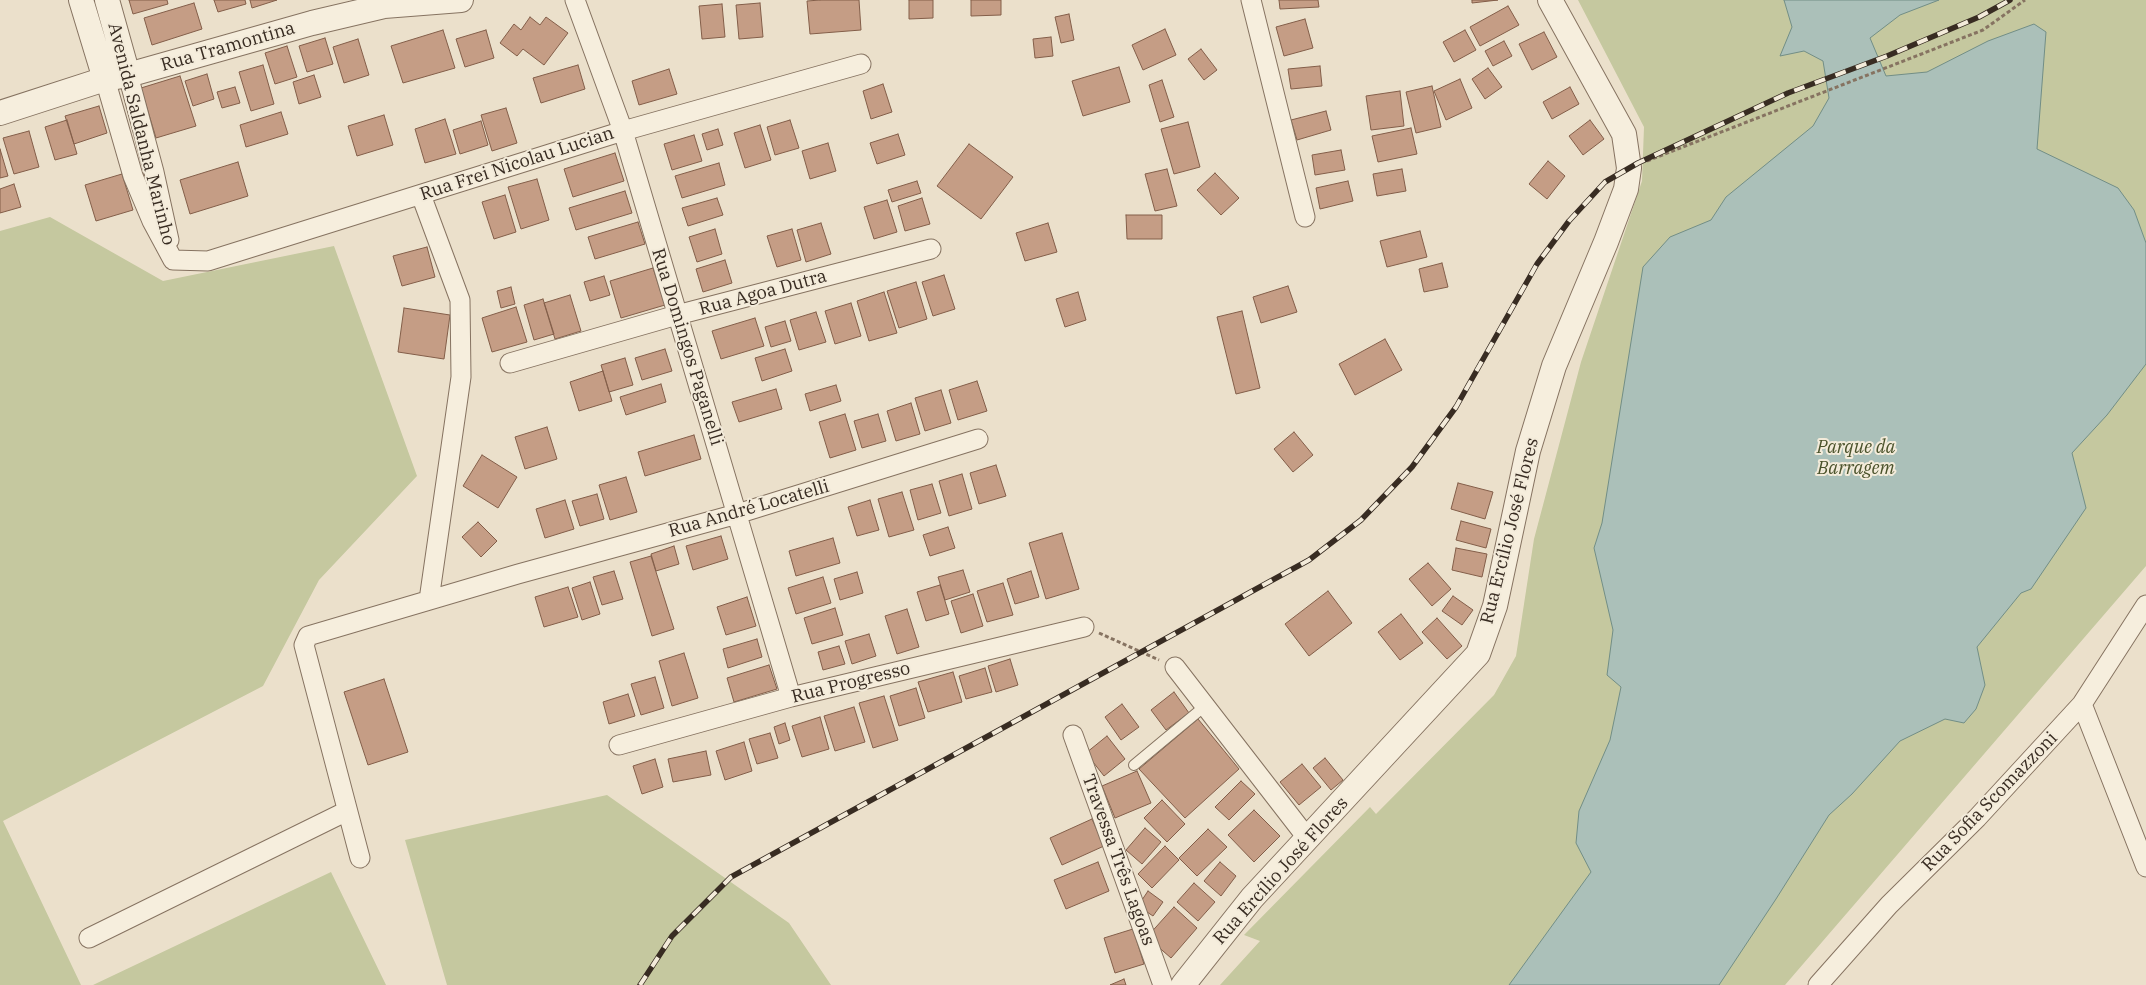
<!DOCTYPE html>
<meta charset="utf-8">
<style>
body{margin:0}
canvas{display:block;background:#ebe0cb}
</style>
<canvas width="2146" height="985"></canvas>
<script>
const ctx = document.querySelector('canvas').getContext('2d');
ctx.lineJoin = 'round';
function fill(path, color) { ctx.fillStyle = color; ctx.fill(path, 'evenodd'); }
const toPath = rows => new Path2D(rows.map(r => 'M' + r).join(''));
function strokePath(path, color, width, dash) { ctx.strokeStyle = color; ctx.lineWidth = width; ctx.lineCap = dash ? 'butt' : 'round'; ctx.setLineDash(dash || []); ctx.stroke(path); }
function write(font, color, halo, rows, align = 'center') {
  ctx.font = font + ' "IBM Plex Serif",serif'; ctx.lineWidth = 4; ctx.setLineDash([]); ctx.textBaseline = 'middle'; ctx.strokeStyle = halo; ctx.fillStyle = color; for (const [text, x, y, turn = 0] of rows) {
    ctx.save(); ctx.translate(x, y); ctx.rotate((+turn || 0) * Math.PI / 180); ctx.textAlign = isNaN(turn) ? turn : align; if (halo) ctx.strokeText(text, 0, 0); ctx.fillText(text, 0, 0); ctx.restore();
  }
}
fill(toPath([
 [1578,0,2146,0,2146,566,1785,985,1220,985,1260,941,1244,935,1370,807,1376,814,1494,695,1516,656,1534,539,1581,362,1642,181,1644,127],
 [50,217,163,281,334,246,417,476,319,580,263,686,3,821,81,985,0,985,0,231],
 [607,795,789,923,831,985,447,985,405,840],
 [331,872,386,985,93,985]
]), '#c5c89f');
const water = toPath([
 [1784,0,1939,0,1900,15,1870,38,1886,76,1927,72,1988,41,2034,24,2046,32,2037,149,2118,188,2134,210,2146,243,2146,364,2107,415,2072,453,2086,508,2031,589,2021,593,1977,647,1985,685,1976,709,1964,723,1945,719,1900,741,1852,794,1829,815,1776,899,1719,985,1509,985,1591,872,1576,843,1579,811,1610,740,1621,687,1607,675,1613,630,1594,548,1602,523,1643,267,1670,237,1711,220,1726,197,1813,126,1829,98,1823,61,1804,51,1780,56,1792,27,1784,0]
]);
fill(water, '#abc0b9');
strokePath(water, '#728e86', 1);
const building = toPath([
 [129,0,167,0,168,4,133,14,129,0],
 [214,0,245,0,246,4,218,12,214,0],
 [250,0,277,0,252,8,250,0],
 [820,0,859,0,861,30,810,34,807,1,820,0],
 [909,0,933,0,933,18,909,19,909,0],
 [971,0,1001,0,1001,15,971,16,971,0],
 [1279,0,1318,0,1319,7,1280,9,1279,0],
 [1472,0,1498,0,1472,3,1472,0],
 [194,3,202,29,152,45,144,18,194,3],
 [760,3,763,37,739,39,736,5,760,3],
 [722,4,725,37,702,39,699,6,722,4],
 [1508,6,1519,25,1480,46,1470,27,1508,6],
 [1069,14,1074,40,1061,43,1055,17,1069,14],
 [530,17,540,25,546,17,568,33,544,65,523,49,517,56,500,43,514,24,521,30,530,17],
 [1305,19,1313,48,1284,56,1276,27,1305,19],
 [1165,29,1176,55,1143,70,1132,45,1165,29],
 [443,30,455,68,403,83,391,46,443,30],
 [486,30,494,58,465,67,456,39,486,30],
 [1465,30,1476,50,1454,62,1443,42,1465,30],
 [1544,32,1557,57,1532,70,1519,44,1544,32],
 [1051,37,1053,56,1035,58,1033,39,1051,37],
 [325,38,333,64,307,72,299,46,325,38],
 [358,39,369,75,344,83,333,47,358,39],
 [1504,41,1512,56,1493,66,1485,51,1504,41],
 [287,46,297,77,275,84,265,53,287,46],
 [1201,49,1217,70,1204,80,1188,59,1201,49],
 [263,65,274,104,251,111,239,72,263,65],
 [578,65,585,89,541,103,533,78,578,65],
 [1320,66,1322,86,1291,89,1288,69,1320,66],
 [1119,67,1130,102,1083,116,1072,81,1119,67],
 [1488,68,1502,87,1485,99,1472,79,1488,68],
 [669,69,677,94,639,105,632,81,669,69],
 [207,74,214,99,193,106,185,81,207,74],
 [314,75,321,97,299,104,293,82,314,75],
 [180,76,196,126,156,138,141,88,180,76],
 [1460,79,1472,108,1446,120,1434,91,1460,79],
 [1162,80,1174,117,1160,122,1149,85,1162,80],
 [883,84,892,112,871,119,863,91,883,84],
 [1432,86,1441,127,1416,133,1406,92,1432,86],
 [235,87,240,103,222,108,217,92,235,87],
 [1570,87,1579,104,1552,119,1543,102,1570,87],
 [1400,91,1404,126,1371,130,1366,96,1400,91],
 [99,106,107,133,74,144,65,116,99,106],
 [506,108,517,143,492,151,481,115,506,108],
 [1326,111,1331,130,1297,140,1291,120,1326,111],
 [281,112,288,134,246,147,240,125,281,112],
 [384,115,393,145,357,156,348,126,384,115],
 [445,119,456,154,425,163,415,129,445,119],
 [67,120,77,154,55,160,45,127,67,120],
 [790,120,799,148,775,155,767,127,790,120],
 [1590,120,1604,139,1583,155,1569,136,1590,120],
 [481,121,488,145,460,154,453,130,481,121],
 [1188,122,1200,167,1174,174,1161,129,1188,122],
 [760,125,771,160,745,168,734,133,760,125],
 [1411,128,1417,154,1378,162,1372,136,1411,128],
 [718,129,723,145,707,150,702,134,718,129],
 [29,131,39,167,14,174,3,138,29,131],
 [898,134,905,155,877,164,870,143,898,134],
 [694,135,702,161,672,170,664,144,694,135],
 [828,143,836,171,810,179,802,151,828,143],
 [969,144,1013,177,981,219,937,186,969,144],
 [0,149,8,176,0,178,0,149],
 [1341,150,1345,170,1315,175,1312,155,1341,150],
 [615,153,624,181,573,197,564,169,615,153],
 [1548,161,1565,176,1547,199,1529,184,1548,161],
 [238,162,248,196,190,214,180,180,238,162],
 [719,163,725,185,682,198,675,176,719,163],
 [1167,169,1177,206,1155,211,1145,174,1167,169],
 [1402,169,1406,191,1377,196,1373,174,1402,169],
 [1215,173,1239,198,1221,215,1197,190,1215,173],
 [122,174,133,210,96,221,85,185,122,174],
 [537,179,549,220,521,229,508,187,537,179],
 [917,181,921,193,892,202,888,190,917,181],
 [1348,181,1353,201,1320,209,1316,188,1348,181],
 [14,184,21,207,0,213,0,189,14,184],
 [625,191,632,213,576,230,569,208,625,191],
 [505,195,516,232,494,239,482,202,505,195],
 [717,198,723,215,688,226,682,208,717,198],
 [922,198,930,224,905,231,898,206,922,198],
 [887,200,897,232,874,239,864,207,887,200],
 [1126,215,1162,215,1162,239,1127,239,1126,215],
 [638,222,645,244,595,259,588,237,638,222],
 [821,223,831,254,806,262,797,230,821,223],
 [1048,223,1057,252,1025,261,1016,233,1048,223],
 [715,229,722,254,697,262,689,237,715,229],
 [792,229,801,260,777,267,767,236,792,229],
 [1420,231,1427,257,1387,267,1380,241,1420,231],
 [427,247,435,277,402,286,393,256,427,247],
 [725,260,732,283,703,292,696,269,725,260],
 [1442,263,1448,287,1424,292,1419,269,1442,263],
 [653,268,665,305,621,318,610,281,653,268],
 [944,275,955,309,933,316,922,282,944,275],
 [604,276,610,295,590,301,584,282,604,276],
 [916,282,927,319,899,328,887,291,916,282],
 [1288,286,1297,312,1261,323,1253,297,1288,286],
 [511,287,515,304,501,308,497,291,511,287],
 [884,292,897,333,869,341,857,301,884,292],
 [1078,292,1086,320,1065,327,1056,299,1078,292],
 [570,295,581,331,555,339,544,303,570,295],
 [543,299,554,334,534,340,524,305,543,299],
 [851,303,861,336,835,344,825,311,851,303],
 [516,307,527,342,492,352,482,318,516,307],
 [404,308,450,315,444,359,398,352,404,308],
 [1242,311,1260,388,1236,394,1217,317,1242,311],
 [816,312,826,342,799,350,790,320,816,312],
 [755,318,764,346,721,359,712,331,755,318],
 [785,321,791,341,771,347,765,327,785,321],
 [1385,339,1402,370,1355,395,1339,364,1385,339],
 [665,349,672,371,642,380,635,358,665,349],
 [785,349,792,371,762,381,755,358,785,349],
 [625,358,633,385,609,392,601,365,625,358],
 [603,371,612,401,579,411,570,382,603,371],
 [977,381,987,411,958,420,949,390,977,381],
 [661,384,666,402,626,415,620,397,661,384],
 [836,385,841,401,810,411,805,394,836,385],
 [776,389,782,409,739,422,732,402,776,389],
 [941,390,951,423,925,431,915,398,941,390],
 [911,403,920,434,896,441,887,411,911,403],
 [845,414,856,450,830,458,819,422,845,414],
 [878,414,886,441,862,448,854,421,878,414],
 [547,427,557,459,525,469,515,437,547,427],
 [1294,432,1313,455,1293,472,1274,449,1294,432],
 [694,435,701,459,645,476,638,452,694,435],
 [482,455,517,477,498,508,463,486,482,455],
 [996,465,1006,496,979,504,970,473,996,465],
 [962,474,972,509,949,516,939,481,962,474],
 [626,477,637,512,610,520,599,485,626,477],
 [1458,483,1493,492,1485,519,1451,509,1458,483],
 [932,484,941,513,918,520,910,490,932,484],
 [902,492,914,530,889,537,878,499,902,492],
 [597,494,604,519,580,526,572,501,597,494],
 [565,500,574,529,545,538,536,509,565,500],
 [870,500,879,530,857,536,848,507,870,500],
 [1461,521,1491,529,1486,548,1456,540,1461,521],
 [478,522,497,541,481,557,462,537,478,522],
 [948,527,955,548,930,556,923,535,948,527],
 [1062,533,1079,589,1046,599,1029,543,1062,533],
 [721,536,728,559,693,570,686,546,721,536],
 [833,538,840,563,796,576,789,551,833,538],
 [674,546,679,564,656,571,651,554,674,546],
 [1456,548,1487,554,1482,577,1452,570,1456,548],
 [651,556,674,629,652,636,630,562,651,556],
 [1428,563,1451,589,1432,606,1409,579,1428,563],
 [963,570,970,592,945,600,938,577,963,570],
 [614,571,623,599,602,605,593,577,614,571],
 [1031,571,1039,597,1015,604,1007,579,1031,571],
 [857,572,863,593,840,600,834,579,857,572],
 [823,577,831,603,796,614,788,588,823,577],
 [590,582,600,614,582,620,572,588,590,582],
 [1003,583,1013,615,987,622,977,591,1003,583],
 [940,585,949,614,926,621,917,592,940,585],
 [568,587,578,617,544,627,535,597,568,587],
 [1328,591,1352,623,1309,656,1285,624,1328,591],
 [973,594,983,626,961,633,951,601,973,594],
 [1453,596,1473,610,1462,625,1442,611,1453,596],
 [747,597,756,626,726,635,717,607,747,597],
 [835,608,843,635,812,644,804,618,835,608],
 [907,609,919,647,897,654,885,616,907,609],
 [1401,614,1423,643,1400,660,1378,632,1401,614],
 [1437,618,1462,646,1447,659,1422,632,1437,618],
 [869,634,876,656,852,664,845,641,869,634],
 [757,639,762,657,728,668,723,649,757,639],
 [839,646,845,664,823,670,818,652,839,646],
 [684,653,698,698,672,706,659,661,684,653],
 [1010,659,1018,685,996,692,988,666,1010,659],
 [769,665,777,689,734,702,727,678,769,665],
 [985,668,992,692,966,699,959,676,985,668],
 [953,672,962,702,928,712,918,682,953,672],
 [655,677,664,708,641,715,631,684,655,677],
 [384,679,408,752,368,765,344,692,384,679],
 [916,688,925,718,899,726,890,696,916,688],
 [1174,692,1189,713,1166,730,1151,710,1174,692],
 [628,694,635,716,609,724,603,702,628,694],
 [884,696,898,740,873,748,859,703,884,696],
 [1122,704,1139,727,1121,740,1105,717,1122,704],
 [854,707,865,742,835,751,824,716,854,707],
 [820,717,829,749,802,757,792,726,820,717],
 [1198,719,1239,769,1185,818,1139,769,1198,719],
 [785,723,790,740,779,744,774,727,785,723],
 [770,733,778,758,757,764,749,739,770,733],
 [1107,736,1125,759,1104,776,1086,753,1107,736],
 [744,742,752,771,725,780,716,751,744,742],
 [706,751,711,775,673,782,668,759,706,751],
 [1325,758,1343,780,1331,790,1313,768,1325,758],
 [655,759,663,787,642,794,633,766,655,759],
 [1302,764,1321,787,1299,805,1280,782,1302,764],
 [1137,771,1151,803,1115,818,1102,786,1137,771],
 [1241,781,1255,794,1229,820,1215,807,1241,781],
 [1162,800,1185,824,1167,842,1144,818,1162,800],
 [1254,810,1280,836,1254,862,1228,835,1254,810],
 [1092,819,1104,846,1062,865,1050,838,1092,819],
 [1145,828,1161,842,1142,864,1126,850,1145,828],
 [1208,829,1227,847,1197,876,1179,858,1208,829],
 [1165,846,1179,860,1152,888,1138,874,1165,846],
 [1098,862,1109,891,1066,909,1054,880,1098,862],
 [1220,862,1236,876,1221,896,1204,881,1220,862],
 [1194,883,1215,902,1198,921,1177,902,1194,883],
 [1148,891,1163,902,1153,916,1138,906,1148,891],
 [1174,907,1197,928,1171,958,1147,937,1174,907],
 [1133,929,1144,964,1115,973,1104,938,1133,929],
 [1124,979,1126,985,1110,985,1124,979]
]);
fill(building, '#c59d85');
strokePath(building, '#835e49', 1);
const service = toPath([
 [1134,765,1205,706]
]);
const minor = toPath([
 [575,0,623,131,791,697],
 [1251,0,1305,217],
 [128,75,154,172,169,240],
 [105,79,133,176,152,221,173,260],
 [421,195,460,300,461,377,429,600],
 [173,260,208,261,623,131,861,64],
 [510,363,677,315,931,249],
 [1175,667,1308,839],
 [2082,704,2146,867],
 [1073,735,1163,985],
 [619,745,791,697,1084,627],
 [360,858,304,645,308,636,518,574,737,514,978,439],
 [89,938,347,811],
 [1818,985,1889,905,1977,818,2082,704,2146,605]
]);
const tertiary = toPath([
 [81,0,105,79],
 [107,0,128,75],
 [0,113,105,79,128,75,312,23,384,6,461,0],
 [1183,985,1252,898,1478,654,1495,606,1528,451,1554,366,1606,242,1626,189,1629,168,1624,134,1550,0]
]);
strokePath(service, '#867361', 12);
strokePath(minor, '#867361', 21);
strokePath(tertiary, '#867361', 26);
strokePath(toPath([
 [1647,161,1983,30,2025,0],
 [1099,633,1159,660]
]), '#867361', 3, [4, 2.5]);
strokePath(service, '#f6eedd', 10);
strokePath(minor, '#f6eedd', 19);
strokePath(tertiary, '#f6eedd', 24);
const rail = toPath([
 [640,985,672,936,731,877,1309,560,1361,520,1412,467,1456,407,1537,264,1569,221,1605,182,1638,163,1788,93,1887,56,1979,17,2010,0]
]);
strokePath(rail, '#382c22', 5.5);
strokePath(rail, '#f3ebda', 4, [11]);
write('18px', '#382c22', '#f3ebda', [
 ["Rua Tramontina",228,47,-16],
 ["Avenida Saldanha Marinho",141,134,76],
 ["Rua Frei Nicolau Lucian",517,164,-18],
 ["Rua Agoa Dutra",763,293,-15],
 ["Rua Domingos Paganelli",687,347,73],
 ["Rua André Locatelli",749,509,-16],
 ["Rua Ercílio José Flores",1510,531,-76],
 ["Rua Progresso",851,683,-14],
 ["Rua Sofia Scomazzoni",1990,802,-46],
 ["Travessa Três Lagoas",1118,860,70],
 ["Rua Ercílio José Flores",1281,871,-48]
]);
write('italic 18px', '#4a522b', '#f3ebda', [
 ["Parque da",1856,448],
 ["Barragem",1856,469]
]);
</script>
